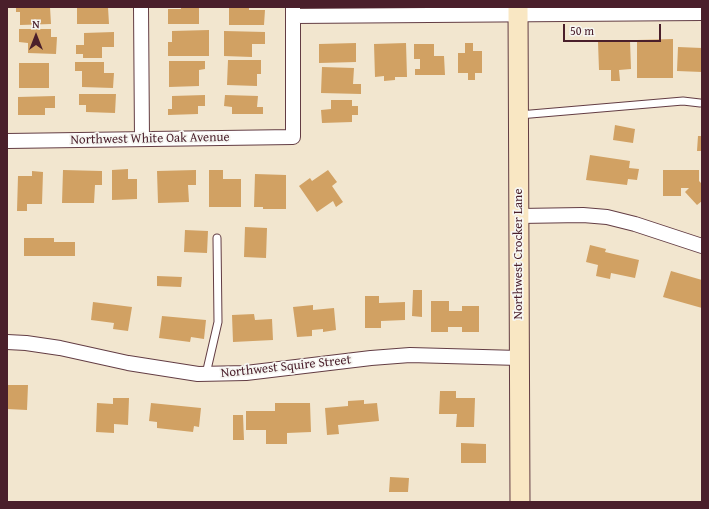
<!DOCTYPE html>
<style>
body{margin:0}
#map{position:relative;width:709px;height:509px;overflow:hidden;background:#f2e6cf;font-family:"Gentium Book Plus",serif}
canvas{display:block}
.frame{position:absolute;inset:0;border:8px solid #4a1f2b;pointer-events:none}
.north{position:absolute;left:16px;top:16px;width:40px;height:40px;-webkit-text-stroke:3px #f6f6f2;paint-order:stroke;rotate:0deg;font-size:11px;font-weight:700;line-height:16px;text-align:center;color:#4a1f2b}
.north::after{content:'';display:block;margin:auto;width:14px;height:18px;background:#4a1f2b;clip-path:polygon(50% 0,100% 100%,50% 72%,0 100%)}
.scale{position:absolute;left:563px;top:24px;width:98px;height:18px;box-sizing:border-box;border:2px solid #4a1f2b;border-top:0;padding-left:5px;font-size:12px;line-height:14px;white-space:nowrap;color:#4a1f2b;-webkit-text-stroke:3px #f6f6f2;paint-order:stroke}
</style>
<div id="map">
<canvas width="709" height="509"></canvas>
<div class="frame"></div>
<div class="north">N</div>
<div class="scale">50 m</div>
</div>
<script>
const ctx = document.querySelector('canvas').getContext('2d');
ctx.lineJoin = 'round';
function fill(path, color) { ctx.fillStyle = color; ctx.fill(path, 'evenodd'); }
const toPath = rows => new Path2D(rows.map(r => 'M' + r).join(''));
function strokePath(path, color, width, dash) { ctx.strokeStyle = color; ctx.lineWidth = width; ctx.lineCap = dash ? 'butt' : 'round'; ctx.setLineDash(dash || []); ctx.stroke(path); }
function write(font, color, halo, rows, align = 'center') {
  ctx.font = font + ' "Gentium Book Plus",serif'; ctx.lineWidth = 3.5; ctx.setLineDash([]); ctx.textBaseline = 'middle'; ctx.strokeStyle = halo; ctx.fillStyle = color; for (const [text, x, y, turn = 0] of rows) {
    ctx.save(); ctx.translate(x, y); ctx.rotate((+turn || 0) * Math.PI / 180); ctx.textAlign = isNaN(turn) ? turn : align; if (halo) ctx.strokeText(text, 0, 0); ctx.fillText(text, 0, 0); ctx.restore();
  }
}
fill(toPath([
 [16,7,50,7,51,24,20,25,20,12,16,12],
 [77,7,108,7,109,24,77,24],
 [181,7,199,7,199,24,168,24,168,9,181,9],
 [229,7,249,7,249,10,265,10,264,25,229,25],
 [19,29,51,29,51,37,57,37,56,54,28,53,28,43,19,42],
 [209,30,209,56,168,56,168,42,172,42,172,31],
 [224,31,265,32,265,44,252,44,252,57,224,56],
 [114,32,114,47,102,47,102,58,83,58,83,54,76,54,76,45,84,45,84,33],
 [673,39,673,78,637,78,637,40],
 [630,41,631,69,619,70,620,81,611,81,611,70,599,70,598,42],
 [356,43,356,62,319,63,319,44],
 [406,43,407,77,395,77,395,80,384,81,384,76,375,77,374,44],
 [465,43,473,43,473,51,482,51,482,73,475,73,475,80,468,80,468,73,458,73,458,53,465,53],
 [414,44,434,44,434,56,444,56,445,75,415,75,415,69,420,69,420,59,414,59],
 [678,47,702,48,702,72,677,71],
 [228,60,261,60,261,74,257,74,257,86,227,85],
 [169,61,205,61,205,69,199,70,199,86,169,87],
 [75,62,104,62,104,73,114,73,113,88,82,87,82,71,75,71],
 [19,63,49,63,49,88,19,88],
 [322,67,354,68,353,84,361,84,361,94,321,93],
 [79,94,116,94,115,113,86,112,86,105,79,105],
 [205,95,205,106,198,106,198,114,168,115,168,109,172,109,172,96],
 [225,95,258,96,257,107,263,107,263,114,232,114,232,107,224,106],
 [55,96,55,108,45,108,45,115,18,115,18,97],
 [331,100,352,100,352,106,358,106,358,115,352,115,352,122,322,123,321,110,331,109],
 [615,125,635,129,633,143,613,140],
 [698,136,702,136,702,151,697,151],
 [590,155,630,161,629,168,639,169,637,180,628,179,627,185,586,180],
 [128,169,128,179,137,179,137,199,112,200,112,170],
 [63,170,102,171,102,185,95,185,94,203,62,203],
 [196,170,196,185,188,185,189,202,158,203,157,171],
 [209,170,223,170,223,179,241,179,241,207,209,207],
 [328,170,337,182,332,186,343,202,336,207,333,201,317,212,299,186,310,178,312,181],
 [663,170,699,170,699,181,702,184,702,201,697,205,685,192,689,188,681,188,681,196,663,196],
 [32,171,43,172,42,204,27,204,27,211,17,211,18,176,32,176],
 [255,174,286,175,286,209,263,209,263,207,254,207],
 [245,227,267,228,266,258,244,257],
 [185,230,208,231,207,253,184,252],
 [24,238,54,238,54,242,75,242,75,256,24,256],
 [590,245,606,249,605,252,639,260,635,278,611,273,610,279,596,276,598,265,586,262],
 [671,271,702,280,702,308,663,297],
 [157,276,182,277,181,287,157,286],
 [413,290,422,290,422,317,412,316],
 [365,296,379,296,379,303,405,302,405,320,381,321,381,328,365,328],
 [431,301,449,301,449,311,462,311,462,306,479,306,479,332,462,332,462,327,448,327,448,332,431,332],
 [93,302,132,307,128,331,113,329,114,323,91,320],
 [313,305,313,310,334,308,336,330,323,332,323,329,312,330,312,336,297,337,293,307],
 [254,314,255,320,272,319,273,340,233,342,232,315],
 [162,316,206,320,204,339,191,337,190,342,159,338],
 [7,385,28,385,27,410,7,409],
 [440,391,456,391,456,398,475,398,474,427,456,427,457,414,439,414],
 [113,398,129,398,128,425,114,424,114,433,96,432,97,403,113,404],
 [364,400,364,404,377,403,379,421,338,425,339,434,327,435,325,408,348,406,348,401],
 [151,403,201,408,199,427,194,426,193,432,157,428,157,422,149,421],
 [275,403,310,403,311,432,287,433,287,444,266,444,266,430,246,430,246,411,275,411],
 [233,415,243,415,244,440,233,440],
 [461,443,486,444,486,463,461,463],
 [390,477,409,478,408,492,389,492]
]), '#d1a163');
const lane = toPath([
 [519,115,683,101,700,103],
 [206,374,218,322,217,238]
]);
const street = toPath([
 [141,7,142,139],
 [294,16,702,13],
 [7,141,293,137,293,7],
 [519,216,583,215,607,217,635,224,702,246],
 [7,342,26,343,60,348,128,363,198,374,246,373,371,358,410,355,519,358]
]);
const secondary = toPath([
 [518,7,520,502]
]);
strokePath(lane, '#633d44', 9);
strokePath(street, '#633d44', 16);
strokePath(secondary, '#633d44', 21);
strokePath(lane, '#fff', 7);
strokePath(street, '#fff', 14);
strokePath(secondary, '#f9e7c3', 19);
write('13px', '#4a1f2b', '#f6f6f2', [
 ["Northwest White Oak Avenue",150,139,-1],
 ["Northwest Crocker Lane",519,254,-90],
 ["Northwest Squire Street",286,367,-6]
]);
</script>
